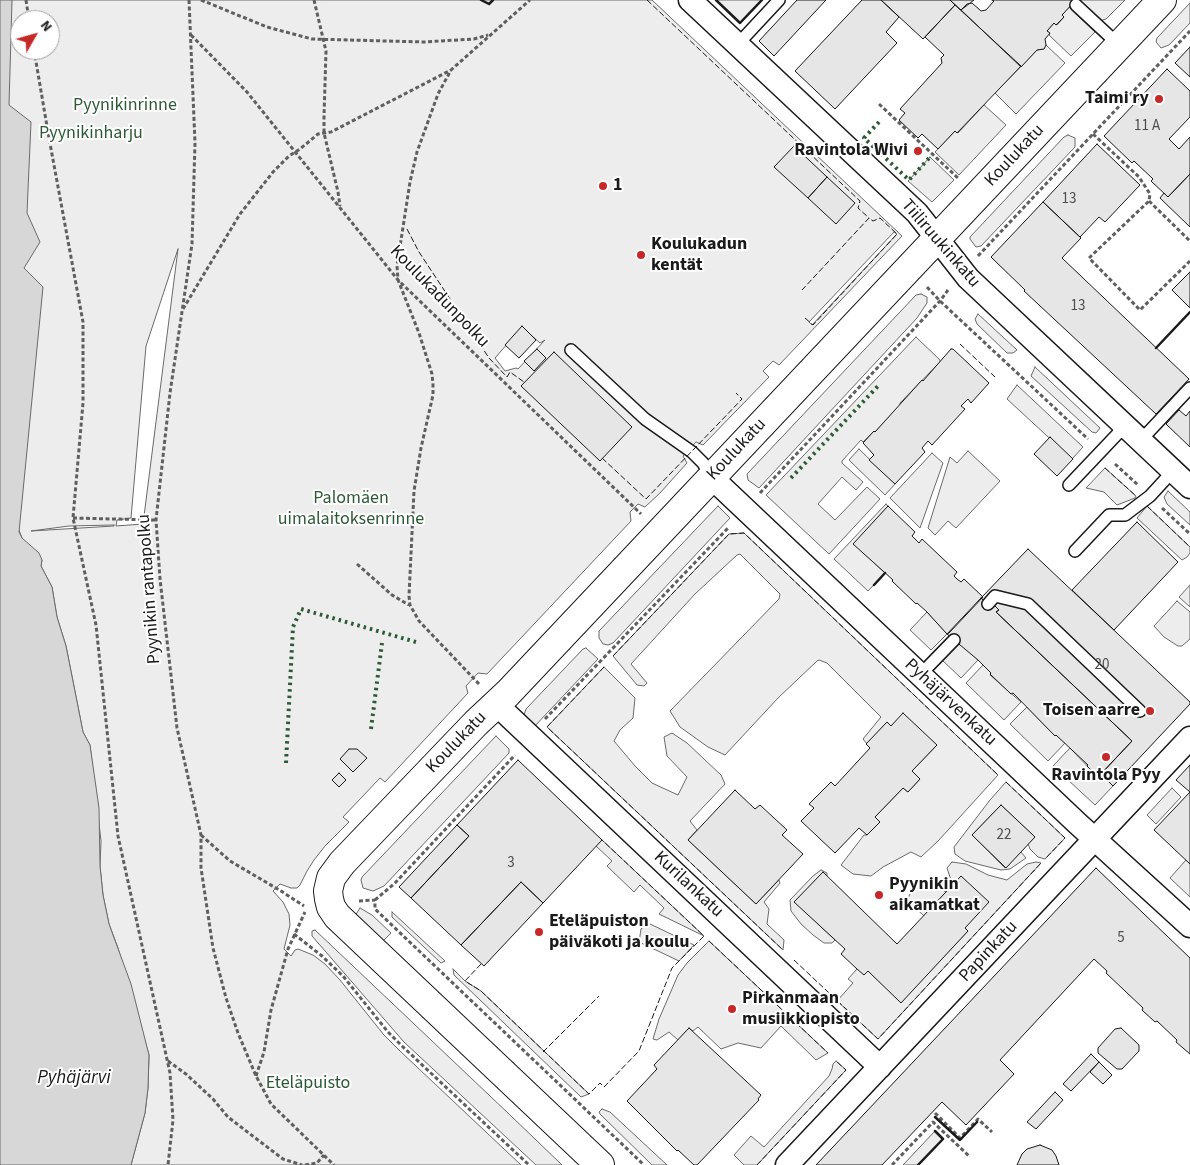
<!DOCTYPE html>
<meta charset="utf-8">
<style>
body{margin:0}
#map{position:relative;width:1190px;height:1165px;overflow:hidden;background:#fff;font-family:"Source Sans 3",sans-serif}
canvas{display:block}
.north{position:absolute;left:10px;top:10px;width:50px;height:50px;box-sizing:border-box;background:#fff;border:1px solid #a3a3a3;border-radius:50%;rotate:52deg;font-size:14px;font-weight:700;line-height:20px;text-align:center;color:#1a1a1a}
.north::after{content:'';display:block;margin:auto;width:18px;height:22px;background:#c62828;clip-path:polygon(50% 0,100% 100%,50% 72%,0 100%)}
</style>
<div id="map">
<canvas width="1190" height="1165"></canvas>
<div class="north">N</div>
</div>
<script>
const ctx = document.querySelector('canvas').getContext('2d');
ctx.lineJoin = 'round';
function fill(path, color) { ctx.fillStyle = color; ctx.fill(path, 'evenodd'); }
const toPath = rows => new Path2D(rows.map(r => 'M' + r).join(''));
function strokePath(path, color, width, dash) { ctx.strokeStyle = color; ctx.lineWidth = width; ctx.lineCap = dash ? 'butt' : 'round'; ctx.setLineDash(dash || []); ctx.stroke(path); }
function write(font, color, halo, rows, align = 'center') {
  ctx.font = font + ' "Source Sans 3",sans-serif'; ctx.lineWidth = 4; ctx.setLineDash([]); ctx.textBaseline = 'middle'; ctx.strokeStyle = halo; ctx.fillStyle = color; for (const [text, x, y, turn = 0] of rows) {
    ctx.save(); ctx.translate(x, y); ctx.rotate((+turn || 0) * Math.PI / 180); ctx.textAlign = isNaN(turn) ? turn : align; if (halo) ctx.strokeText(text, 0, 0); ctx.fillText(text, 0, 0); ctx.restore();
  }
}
const green = toPath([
 [0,0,652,0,902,236,779,365,773,361,763,371,769,377,703,445,696,442,683,456,687,463,660,493,645,507,638,504,630,512,631,521,487,674,478,673,466,686,468,693,385,782,380,778,343,817,349,822,325,846,314,860,307,871,300,885,297,888,291,888,280,884,273,891,283,902,289,914,290,925,284,949,291,956,295,950,298,949,313,955,325,964,340,980,384,1035,400,1051,521,1165,131,1165,145,1113,148,1088,149,1055,118,948,109,924,103,895,100,866,101,841,90,745,83,732,66,646,57,617,52,587,41,566,42,560,22,538,0,480,0,0],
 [20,20,50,20,50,50,20,50,20,20],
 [894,232,897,234,812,325,809,322,894,232],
 [178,249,143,524,116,526,117,520,131,518,146,346,178,249],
 [522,327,540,343,545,340,518,369,516,368,505,371,495,358,522,327],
 [114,525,114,526,31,531,69,526,114,525],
 [716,0,762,0,740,23,716,0],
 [1078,0,1125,0,1106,19,1099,21,1078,0],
 [1190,3,1190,23,1169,45,1161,48,1156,42,1157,38,1190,3],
 [1069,7,1095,32,1071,56,1049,35,1050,33,1047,31,1054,23,1057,25,1064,17,1062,15,1069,7],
 [1046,45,1065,63,1016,114,995,93,1037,50,1043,49,1046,45],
 [984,105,1006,125,959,175,935,152,955,131,958,133,984,105],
 [1068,135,1075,138,1075,147,981,246,976,247,970,239,970,237,1064,137,1068,135],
 [930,157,954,180,932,202,908,181,930,157],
 [921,294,927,297,927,303,917,318,759,488,748,480,747,474,916,295,921,294],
 [978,314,1017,350,1013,353,1007,353,977,324,975,319,978,314],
 [916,337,940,360,940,362,900,403,900,405,875,432,874,431,863,442,861,440,842,461,842,463,863,482,856,490,842,477,818,504,835,520,867,487,880,499,829,554,766,495,916,337],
 [1035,367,1100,428,1096,433,1092,432,1031,376,1035,367],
 [1017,385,1083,447,1072,459,1007,399,1017,385],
 [859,449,895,484,885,495,849,460,859,449],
 [968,451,1000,481,956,528,948,521,935,535,928,528,950,457,957,463,968,451],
 [932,453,943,463,920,528,890,498,932,453],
 [1105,468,1136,496,1135,498,1117,505,1104,492,1086,488,1105,468],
 [1168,491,1190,512,1190,525,1167,504,1164,497,1168,491],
 [886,504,888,506,854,544,885,573,868,591,834,559,886,504],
 [718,506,730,518,613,643,608,645,603,644,599,638,599,631,718,506],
 [1147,506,1190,547,1190,553,1187,557,1182,560,1137,518,1147,506],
 [744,533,998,775,939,840,921,857,911,852,883,867,871,876,853,874,841,865,864,835,867,835,880,822,875,817,903,788,908,792,920,779,912,771,937,745,891,726,887,722,867,744,863,739,881,717,827,663,819,660,817,661,778,698,725,755,708,747,680,727,670,711,779,599,780,594,740,554,737,555,695,594,631,664,647,683,644,686,637,685,613,656,729,534,744,533],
 [1190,585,1190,607,1179,597,1190,585],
 [1177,601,1190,612,1190,639,1182,646,1178,646,1164,637,1154,626,1177,601],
 [927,612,947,634,931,650,910,630,927,612],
 [958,644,960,645,961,644,978,660,961,678,942,660,958,644],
 [586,648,598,659,533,728,524,715,526,709,583,649,586,648],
 [983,665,991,673,990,675,1021,702,1004,720,966,683,983,665],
 [604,667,635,698,633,718,620,730,614,741,635,766,652,783,678,795,687,777,667,756,664,737,672,733,687,743,721,775,725,784,690,821,697,830,688,840,756,904,779,880,780,883,764,902,769,909,767,924,784,940,783,950,547,727,604,667],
 [1027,707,1055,736,1056,735,1065,743,1048,761,1010,724,1027,707],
 [496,736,509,749,509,753,384,886,373,891,363,888,361,880,362,877,496,736],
 [1070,748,1097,776,1101,774,1113,786,1095,805,1053,766,1070,748],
 [1006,782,1065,838,1045,859,1038,857,1030,849,1028,844,1035,837,1001,805,972,835,1005,868,1021,852,1026,858,1010,869,1001,870,965,861,955,854,954,847,990,800,1006,782],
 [1172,788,1181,797,1156,824,1147,815,1172,788],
 [602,840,704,936,659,914,664,908,640,885,634,892,607,866,612,861,596,846,602,840],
 [1186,860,1190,864,1190,897,1170,878,1186,860],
 [952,862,966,864,988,875,1007,880,1027,864,1036,862,1041,863,878,1039,837,1001,853,983,848,979,857,969,868,971,901,1002,968,931,965,928,954,884,951,880,947,868,952,862],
 [821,870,827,873,827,876,823,872,795,902,835,940,832,943,824,943,813,935,801,924,791,911,790,900,813,876,821,870],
 [922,884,933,885,946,892,924,916,907,900,912,890,922,884],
 [360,908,372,915,391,933,382,942,355,916,360,908],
 [392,912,445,961,441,963,392,917,392,912],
 [647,924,650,924,694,945,679,961,639,942,641,929,647,924],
 [315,930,509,1114,562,1165,536,1165,404,1042,319,944,312,936,312,931,315,930],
 [709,941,828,1053,816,1060,781,1026,761,1048,738,1043,721,1049,698,1027,693,1031,689,1028,678,1040,669,1032,657,1040,653,1039,659,1019,678,975,687,963,709,941],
 [453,969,465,981,481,991,589,1094,581,1097,454,975,453,969],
 [836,1061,846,1070,757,1165,744,1165,734,1155,751,1136,764,1147,829,1076,832,1069,833,1064,836,1061],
 [602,1109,610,1112,667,1165,652,1165,600,1114,599,1112,602,1109],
 [935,1131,943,1139,918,1165,903,1165,935,1131]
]);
fill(green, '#ededed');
strokePath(green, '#6a6a6a', 1);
const water = toPath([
 [0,0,12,0,9,105,31,122,27,213,40,242,24,268,43,287,19,532,22,538,39,553,42,560,41,566,52,587,57,617,66,646,83,732,90,745,99,808,100,866,103,895,109,924,131,984,149,1055,148,1088,145,1113,131,1165,0,1165,0,0]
]);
fill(water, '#d7d7d7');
strokePath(water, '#6a6a6a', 1);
const building = toPath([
 [797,0,826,0,774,56,759,41,797,0],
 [862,0,881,0,899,17,886,32,897,43,835,109,795,71,862,0],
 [881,0,950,0,955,5,923,39,881,0],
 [950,0,974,0,961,10,950,0],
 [992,0,1076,0,1062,15,1064,17,1056,25,1054,23,1047,31,1050,33,1045,39,1046,45,1044,49,1037,50,1021,67,961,10,967,4,972,3,981,11,986,10,994,1,992,0],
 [955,5,1021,66,957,133,955,131,938,149,922,134,918,138,899,120,905,113,900,109,942,63,941,58,944,55,925,37,955,5],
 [1190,47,1190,77,1175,63,1190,47],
 [1167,69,1190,91,1190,117,1169,139,1179,149,1190,137,1190,174,1168,197,1151,181,1153,179,1134,161,1132,163,1104,136,1167,69],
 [1097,144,1140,185,1105,222,1099,217,1080,237,1043,202,1097,144],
 [794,146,827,177,808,198,774,167,794,146],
 [1190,174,1190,227,1160,198,1164,193,1168,197,1190,174],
 [827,177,855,203,836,224,808,198,827,177],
 [1043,202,1081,238,1062,258,1189,379,1156,414,1024,291,1025,290,991,257,1043,202],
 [1190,272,1190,308,1172,290,1190,272],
 [522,326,536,340,519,358,505,345,522,326],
 [537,349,546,358,534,371,524,361,537,349],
 [951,349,953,349,989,383,971,403,968,399,961,406,965,409,932,445,928,441,922,448,925,452,895,484,869,460,874,455,863,443,874,431,875,432,922,380,923,381,951,349],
 [554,352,632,427,600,461,521,386,554,352],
 [1179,410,1186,416,1190,411,1190,447,1166,424,1179,410],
 [1050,437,1073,459,1057,476,1034,454,1050,437],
 [888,506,915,532,912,536,919,543,922,539,957,572,954,576,957,579,961,582,964,579,983,597,949,633,947,634,927,612,917,603,916,604,892,581,893,580,853,544,888,506],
 [1137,522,1178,562,1114,630,1072,590,1137,522],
 [1028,549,1190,702,1190,704,1113,786,1101,774,1132,741,996,612,999,610,995,606,992,608,981,598,1028,549],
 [981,598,992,608,995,606,999,610,996,612,1132,741,1099,776,1097,776,1087,766,1088,765,1056,735,1055,736,1013,693,1011,694,990,674,991,673,978,660,947,634,981,598],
 [903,713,937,745,912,771,920,779,908,792,903,788,875,817,880,822,867,835,859,828,835,853,801,821,814,808,809,804,831,782,835,786,870,748,866,744,887,722,891,726,903,713],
 [349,749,357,749,367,758,353,772,340,759,349,749],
 [518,760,602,840,543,903,521,882,461,945,411,898,469,836,457,825,518,760],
 [1190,765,1190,792,1176,780,1190,765],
 [339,773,346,780,339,787,332,780,339,773],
 [735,790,755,809,760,805,787,830,782,835,803,854,756,904,688,840,735,790],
 [1190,792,1190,864,1154,830,1190,792],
 [1001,805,1035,837,1006,868,972,835,1001,805],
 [457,825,469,836,411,898,399,887,457,825],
 [1096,868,1190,958,1190,1054,1176,1042,1177,1040,1157,1021,1155,1022,1142,1010,1143,1008,1106,973,1107,971,1094,959,1000,1060,1014,1074,966,1125,942,1102,882,1165,816,1165,1096,868],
 [823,872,897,944,961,876,989,902,965,928,968,931,901,1003,868,971,864,975,857,969,841,954,845,949,794,902,823,872],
 [521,882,543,903,484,966,461,945,521,882],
 [689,1028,761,1095,758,1099,759,1100,697,1165,694,1165,678,1150,677,1151,627,1101,657,1069,654,1065,689,1028],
 [1121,1028,1139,1045,1139,1051,1122,1069,1117,1069,1098,1053,1098,1048,1115,1029,1121,1028],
 [1091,1054,1099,1062,1071,1091,1063,1084,1091,1054],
 [1099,1062,1112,1075,1103,1084,1090,1072,1099,1062],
 [1055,1092,1063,1100,1036,1129,1027,1122,1055,1092],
 [1040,1145,1052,1150,1056,1156,1059,1165,1017,1165,1022,1154,1027,1149,1040,1145]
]);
fill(building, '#e6e6e6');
strokePath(building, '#1a1a1a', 1);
const lane = toPath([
 [1076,5,1119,45],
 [738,44,779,0],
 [571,350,645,419,692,452,703,463,711,477],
 [1141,440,1190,388],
 [1069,485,1125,426],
 [1075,551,1109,515,1125,515,1150,496,1173,471],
 [988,604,995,596,1028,604,1140,711],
 [920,675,954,640]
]);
const street = toPath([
 [690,0,917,213,968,278,1190,487],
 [711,477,1077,823,1190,926],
 [496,704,880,1067],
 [787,1165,1190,738]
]);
const secondary = toPath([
 [600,1165,337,916,331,907,329,899,328,891,331,878,342,863,476,723,508,693,1162,0]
]);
strokePath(lane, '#1a1a1a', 14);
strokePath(street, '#1a1a1a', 25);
strokePath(secondary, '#1a1a1a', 30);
strokePath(toPath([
 [26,0,29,20],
 [189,0,195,143,192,244,170,393,156,520,160,579,177,728,201,835,201,868,213,948,226,998,238,1033,256,1076,271,1104,334,1165],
 [201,0,267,27,312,39,424,42,474,39,488,35],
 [314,0,326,51,324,117,324,133,338,192,340,206],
 [191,35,247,92,398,280,641,514],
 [34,50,49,138,83,322,83,403,73,518,96,625,118,836,170,1073,173,1120,168,1165],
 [879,104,959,179],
 [1093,134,1139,177,1150,194,1149,201,1089,258,1140,310,1190,261],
 [1149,201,1190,241],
 [978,256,1190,31],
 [927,287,940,301,1088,439],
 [183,309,240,214,273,172,289,156,300,149,318,134,331,132,451,70],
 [1115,464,1138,485],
 [760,493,940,301,948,290],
 [1162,508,1190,534],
 [73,518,156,520],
 [357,564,392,595,409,605],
 [479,684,419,621,410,605,409,596,414,491,421,448,433,395,433,385,432,374,419,333,398,280,397,266,410,182,417,152,438,94,451,70,530,0],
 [545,719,729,527],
 [201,835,230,861,281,891,304,906],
 [375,900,395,883,515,755],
 [359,901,375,900,375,909,644,1165],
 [294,934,322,956,343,976,388,1032,402,1046,529,1165],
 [168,1061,186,1074,213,1099,228,1117,254,1137,283,1159,302,1165],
 [256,1076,264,1052,271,1010,288,949,305,912],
 [935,1113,960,1138,978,1119,992,1132],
 [305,1165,317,1163,324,1155],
 [892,1165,933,1122,969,1156]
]), '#5f5f5f', 3, [4, 2.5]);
strokePath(lane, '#fff', 11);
strokePath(street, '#fff', 22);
strokePath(secondary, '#fff', 28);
strokePath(toPath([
 [879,122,864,138,909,180,930,157],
 [791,478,879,385],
 [371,729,382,643],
 [286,763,293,627,301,609,416,642]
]), '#2b5a34', 4, [2.5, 4]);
strokePath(toPath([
 [647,0,860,201,858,208,869,218,802,290],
 [407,229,419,252,489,358,507,377,510,372,524,382],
 [805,318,813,325,897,234,880,218,873,221,869,218],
 [960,344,995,377],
 [602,458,646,499,742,399,736,393],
 [1105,468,1136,496],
 [1147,506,1190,547],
 [613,656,729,534,744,533,998,775],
 [604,667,547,727,783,950],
 [1006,782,1065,838,1045,859],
 [709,941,828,1053],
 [794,960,878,1039,1041,863],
 [481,964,465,981,481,991,589,1094,600,1083,604,1087,639,1051,672,968,704,936,602,840],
 [543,1052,599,996],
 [757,1165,846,1070,836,1061]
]), '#1a1a1a', 1, [6, 2.5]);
strokePath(toPath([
 [481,0,489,4,493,0],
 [716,0,740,23,762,0],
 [1156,348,1190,312],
 [874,585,885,573],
 [935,1117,960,1140,977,1122],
 [918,1165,943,1139,935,1131]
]), '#1a1a1a', 2.5);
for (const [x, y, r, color] of [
 [1159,99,5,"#c62828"],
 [918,151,5,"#c62828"],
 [603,186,5,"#c62828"],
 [641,255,5,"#c62828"],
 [1150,711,5,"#c62828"],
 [1106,757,5,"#c62828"],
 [879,895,5,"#c62828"],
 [539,932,5,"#c62828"],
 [732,1009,5,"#c62828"]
]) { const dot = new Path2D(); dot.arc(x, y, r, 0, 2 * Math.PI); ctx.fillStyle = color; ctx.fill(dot); strokePath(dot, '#fff', 2); }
write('15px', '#4d4d4d', null, [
 ["11 A",1147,127],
 ["13",1069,200],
 ["13",1078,307],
 ["20",1102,666],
 ["22",1004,836],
 ["3",511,864],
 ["5",1121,939]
]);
write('bold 18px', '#1a1a1a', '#fff', [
 ["Taimi ry",1149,99,"right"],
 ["Ravintola Wivi",908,151,"right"],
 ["1",613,186],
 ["Koulukadun",651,245],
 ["kentät",651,266],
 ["Toisen aarre",1140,711,"right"],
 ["Ravintola Pyy",1106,776,"center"],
 ["Pyynikin",889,885],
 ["aikamatkat",889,906],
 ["Eteläpuiston",549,922],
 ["päiväkoti ja koulu",549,943],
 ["Pirkanmaan",742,999],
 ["musiikkiopisto",742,1020]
], 'left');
write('18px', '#2b5a34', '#fff', [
 ["Pyynikinrinne",125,106],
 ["Pyynikinharju",91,134],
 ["Palomäen",351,499],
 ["uimalaitoksenrinne",351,520],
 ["Eteläpuisto",308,1084]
]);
write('18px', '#1a1a1a', '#fff', [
 ["Koulukatu",1015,156,-47],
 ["Tiiliruukinkatu",940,244,49],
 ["Koulukadunpolku",439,297,46],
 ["Koulukatu",737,450,-47],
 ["Pyynikin rantapolku",150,589,-94],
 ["Pyhäjärvenkatu",950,703,43],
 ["Koulukatu",457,743,-46],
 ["Kurilankatu",688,885,43],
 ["Papinkatu",989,952,-47]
]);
write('italic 19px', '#1a1a1a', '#fff', [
 ["Pyhäjärvi",74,1079]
]);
</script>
